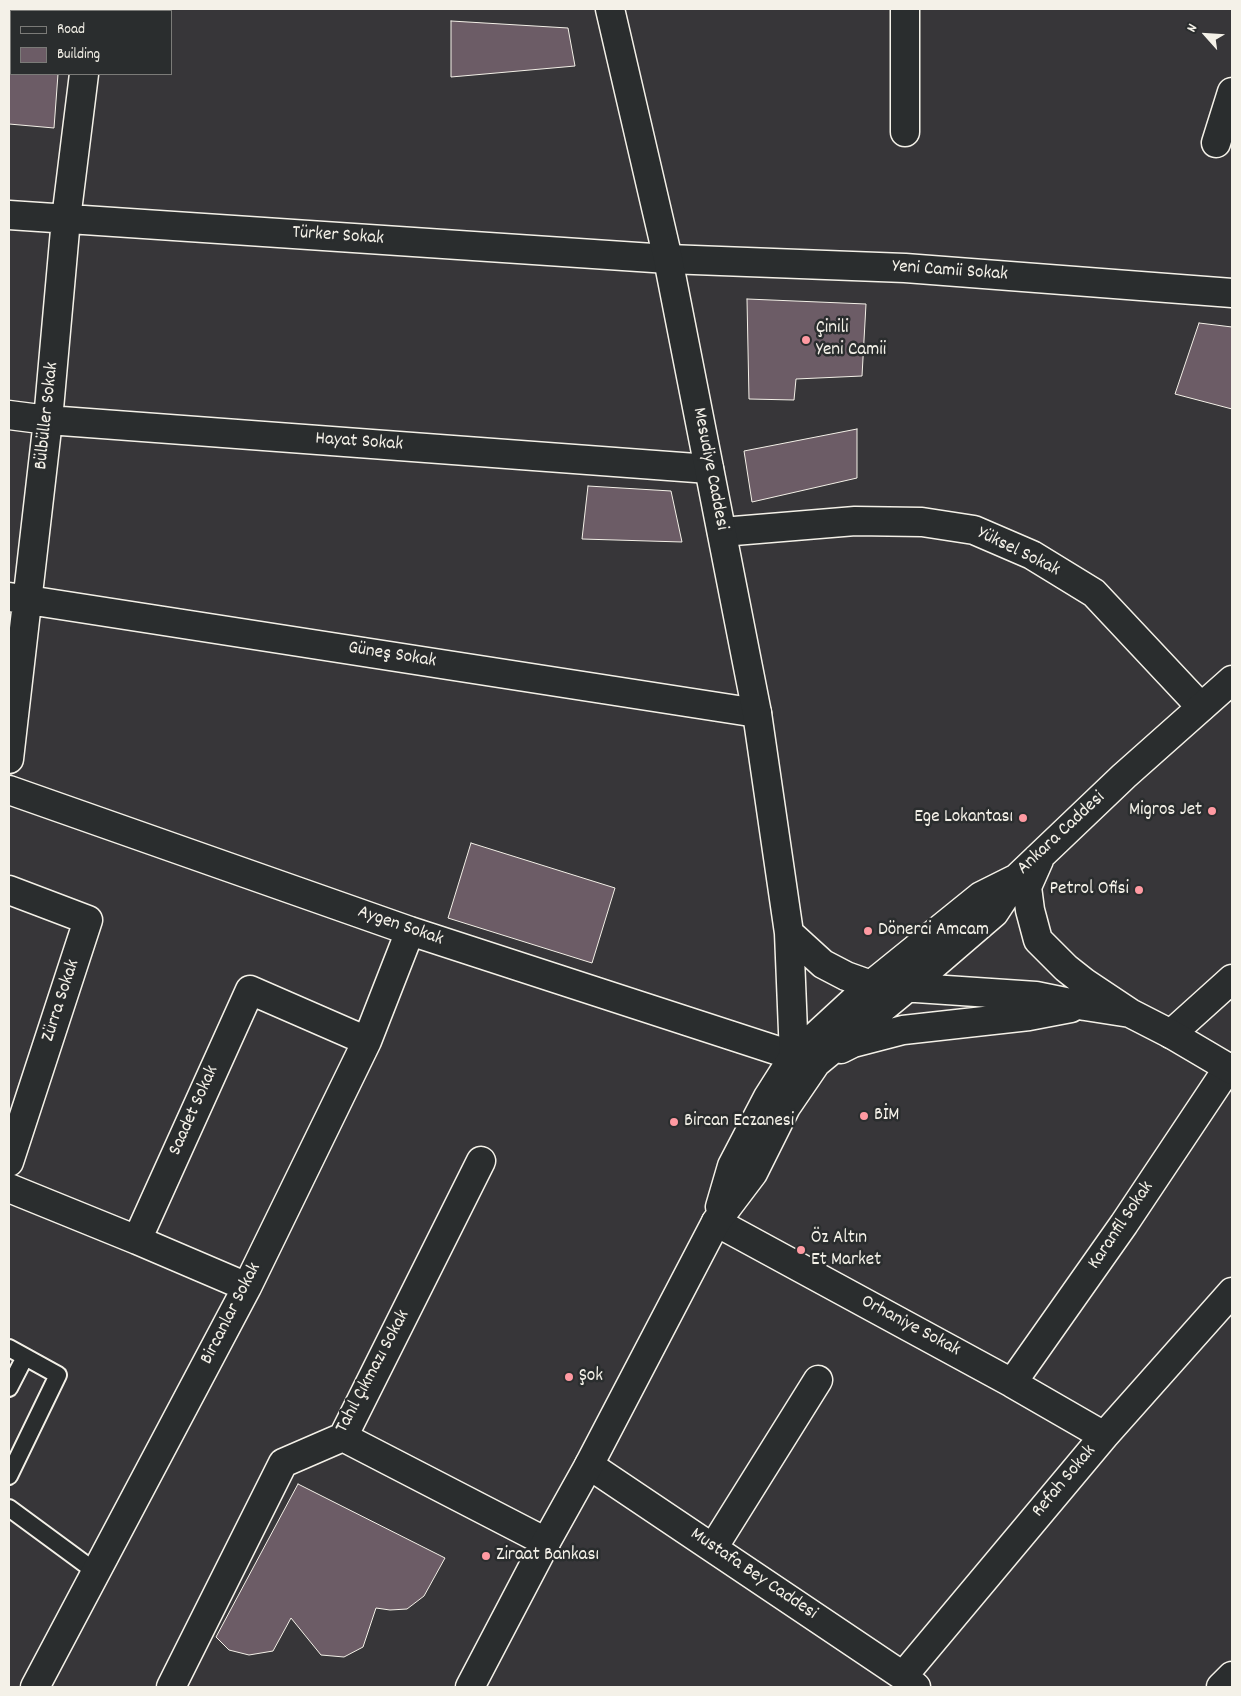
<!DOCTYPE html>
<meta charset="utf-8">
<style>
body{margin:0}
#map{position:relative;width:1241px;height:1696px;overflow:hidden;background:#373639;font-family:Dekko,sans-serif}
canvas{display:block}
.frame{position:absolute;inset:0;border:10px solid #f4f1e8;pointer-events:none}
.legend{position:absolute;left:10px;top:10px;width:162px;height:65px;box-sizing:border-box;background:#2a2d2e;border:1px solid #7b7b78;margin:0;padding:6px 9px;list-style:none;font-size:15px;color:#f4f1e8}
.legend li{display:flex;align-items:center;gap:10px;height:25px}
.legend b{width:25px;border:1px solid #7b7b78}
.north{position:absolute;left:1181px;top:10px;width:50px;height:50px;-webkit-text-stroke:4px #2a2d2e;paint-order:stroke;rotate:296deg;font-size:14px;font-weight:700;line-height:20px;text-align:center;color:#f4f1e8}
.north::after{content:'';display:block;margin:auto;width:18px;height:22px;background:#f4f1e8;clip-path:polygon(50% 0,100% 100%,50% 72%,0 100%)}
</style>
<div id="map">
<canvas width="1241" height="1696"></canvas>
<div class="frame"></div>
<ul class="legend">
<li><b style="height:6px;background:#2a2d2e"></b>Road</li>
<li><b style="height:14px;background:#6c5c66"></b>Building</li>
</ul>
<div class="north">N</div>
</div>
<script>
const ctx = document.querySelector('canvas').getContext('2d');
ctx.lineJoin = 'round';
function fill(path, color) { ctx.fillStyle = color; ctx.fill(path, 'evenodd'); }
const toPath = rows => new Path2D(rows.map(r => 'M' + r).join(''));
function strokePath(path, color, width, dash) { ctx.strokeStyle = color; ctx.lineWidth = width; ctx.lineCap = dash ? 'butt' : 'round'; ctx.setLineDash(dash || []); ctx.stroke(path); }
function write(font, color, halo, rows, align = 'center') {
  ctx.font = font + ' Dekko,sans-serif'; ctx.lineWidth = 5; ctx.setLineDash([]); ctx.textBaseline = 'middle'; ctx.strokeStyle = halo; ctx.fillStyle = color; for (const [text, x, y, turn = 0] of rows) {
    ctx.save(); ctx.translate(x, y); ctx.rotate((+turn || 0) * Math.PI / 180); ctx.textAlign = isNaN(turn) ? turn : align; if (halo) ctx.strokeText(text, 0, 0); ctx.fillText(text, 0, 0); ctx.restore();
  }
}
const building = toPath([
 [9,9,63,10,11,11,11,74,58,74,54,128,9,124,9,9],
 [451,21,568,28,575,66,451,77,451,21],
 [747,299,866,304,862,376,796,379,794,400,749,399,747,299],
 [1199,323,1232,327,1232,409,1175,394,1199,323],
 [857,429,857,478,752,502,744,451,857,429],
 [588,486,671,491,682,542,582,539,588,486],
 [471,843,615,888,592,963,448,918,471,843],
 [298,1484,445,1558,424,1596,407,1609,390,1610,376,1608,363,1647,344,1657,321,1655,291,1618,273,1651,249,1655,229,1650,216,1637,298,1484]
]);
fill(building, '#6c5c66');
strokePath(building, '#f4f1e8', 1);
const lane = toPath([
 [9,1348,58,1375,9,1476],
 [9,1388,25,1357],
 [9,1508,96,1572]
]);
const street = toPath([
 [92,11,93,9],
 [905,132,905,9],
 [1216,143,1232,92],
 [9,215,668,259,905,268,1232,293],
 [9,415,48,420,709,469],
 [722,532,855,521,922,522,974,530,1032,555,1094,593,1201,707],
 [9,597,757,713],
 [9,759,48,420,66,219,84,74],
 [9,790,410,931,794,1056],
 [9,890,88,920,9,1162],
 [1171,1034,1232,979],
 [9,1188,137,1240],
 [716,1222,1012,1383,1104,1436],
 [247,1287,137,1240,250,990,367,1041],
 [1012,1383,1124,1224,1228,1068],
 [343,1437,546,1542],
 [589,1465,903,1676,916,1687],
 [713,1548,818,1380],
 [903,1676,1104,1436,1232,1292],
 [35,1687,247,1287,367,1041,410,931],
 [171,1687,283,1463,343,1437,481,1161],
 [1221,1687,1232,1676]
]);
const secondary = toPath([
 [610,9,668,259,757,713,789,933,794,1056],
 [1039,860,1027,887,1030,910,1038,940,1066,968,1085,983,1130,1013,1171,1034,1232,1070],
 [789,933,823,964,846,976,871,985,1036,996,1085,1006,1130,1013],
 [841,1049,853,1043,903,1030,1029,1016,1071,1008],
 [720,1207,732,1166,768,1097,794,1056,871,985,981,896,1017,878,1124,776,1232,680],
 [470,1687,546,1542,589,1465,716,1222,753,1173,786,1107,816,1063,908,987,994,913,1017,878]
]);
strokePath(lane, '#f4f1e8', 20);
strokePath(street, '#f4f1e8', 31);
strokePath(secondary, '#f4f1e8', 31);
strokePath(lane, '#2a2d2e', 16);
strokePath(street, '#2a2d2e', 28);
strokePath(secondary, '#2a2d2e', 28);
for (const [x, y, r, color] of [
 [806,340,5,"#ff9aa2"],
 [1212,811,5,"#ff9aa2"],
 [1023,818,5,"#ff9aa2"],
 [1139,890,5,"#ff9aa2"],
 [868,931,5,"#ff9aa2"],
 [864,1116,5,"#ff9aa2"],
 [674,1122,5,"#ff9aa2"],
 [801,1250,5,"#ff9aa2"],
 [569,1377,5,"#ff9aa2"],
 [486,1556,5,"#ff9aa2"]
]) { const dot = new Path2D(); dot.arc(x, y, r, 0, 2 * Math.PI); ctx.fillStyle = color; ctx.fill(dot); strokePath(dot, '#2a2d2e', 2); }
write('19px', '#f4f1e8', '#2a2d2e', [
 ["Türker Sokak",338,237,4],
 ["Yeni Camii Sokak",950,272,4],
 ["Bülbüller Sokak",48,416,-84],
 ["Hayat Sokak",359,443,4],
 ["Mesudiye Caddesi",709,469,79],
 ["Yüksel Sokak",1018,553,26],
 ["Güneş Sokak",392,656,9],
 ["Ankara Caddesi",1062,834,-43],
 ["Aygen Sokak",400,927,19],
 ["Zürra Sokak",62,1001,-72],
 ["Saadet Sokak",195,1111,-66],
 ["Karanfil Sokak",1122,1226,-56],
 ["Bircanlar Sokak",232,1314,-63],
 ["Orhaniye Sokak",910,1327,28],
 ["Tahıl Çıkmazı Sokak",374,1372,-62],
 ["Refah Sokak",1065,1482,-50],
 ["Mustafa Bey Caddesi",753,1575,34]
]);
write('19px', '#f4f1e8', '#2a2d2e', [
 ["Çinili",816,329],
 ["Yeni Camii",816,351],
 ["Migros Jet",1202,811,"right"],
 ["Ege Lokantası",1013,818,"right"],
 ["Petrol Ofisi",1129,890,"right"],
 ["Dönerci Amcam",878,931],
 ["BİM",874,1116],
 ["Bircan Eczanesi",684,1122],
 ["Öz Altın",811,1239],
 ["Et Market",811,1261],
 ["Şok",579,1377],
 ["Ziraat Bankası",496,1556]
], 'left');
</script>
